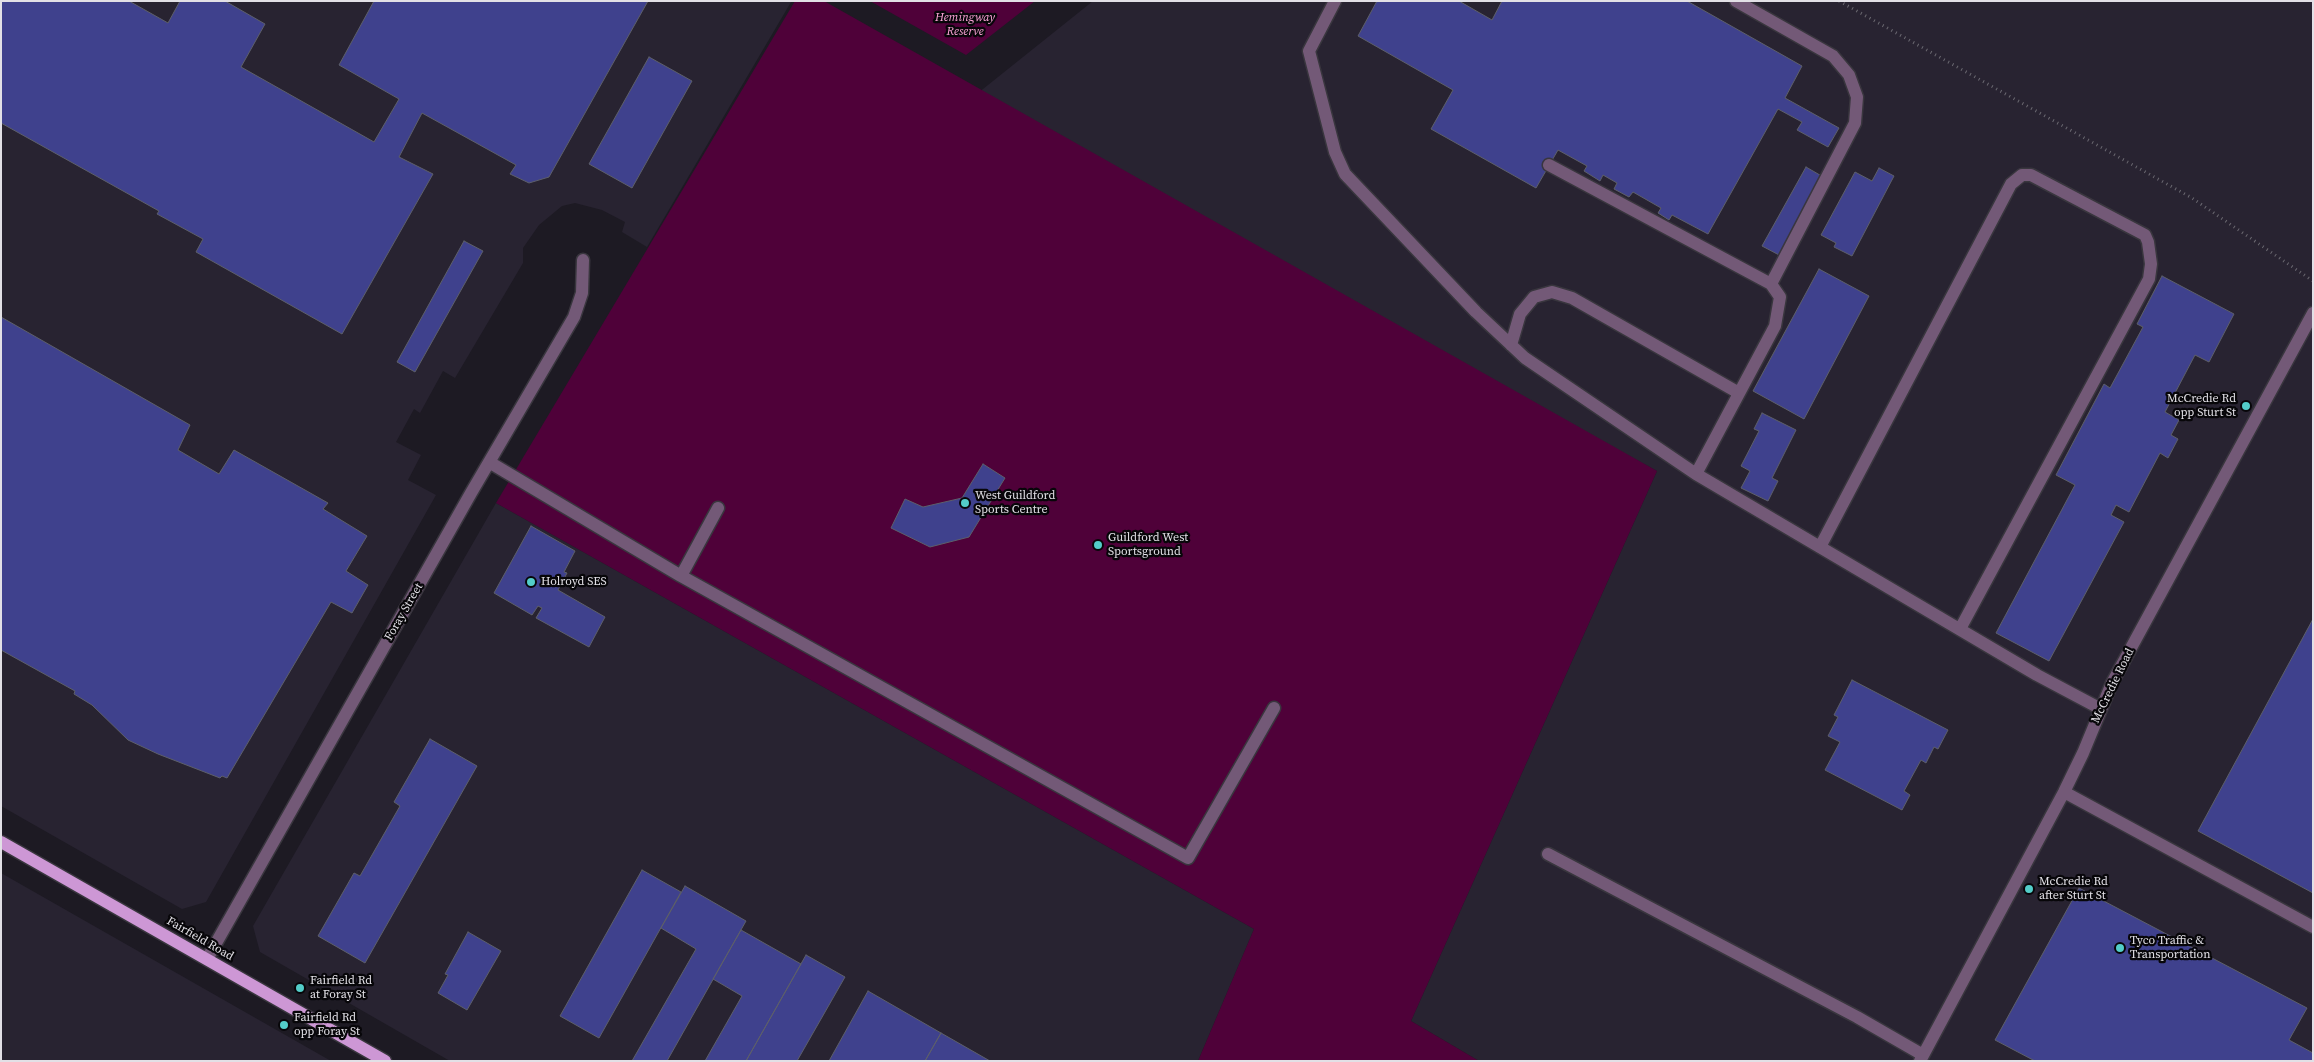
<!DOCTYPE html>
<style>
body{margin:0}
#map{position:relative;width:2314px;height:1062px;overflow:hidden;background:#1d1a23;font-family:"Source Serif 4",serif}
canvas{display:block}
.frame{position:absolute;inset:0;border:2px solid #e2e0e6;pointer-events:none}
</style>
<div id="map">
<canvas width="2314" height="1062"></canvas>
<div class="frame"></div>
</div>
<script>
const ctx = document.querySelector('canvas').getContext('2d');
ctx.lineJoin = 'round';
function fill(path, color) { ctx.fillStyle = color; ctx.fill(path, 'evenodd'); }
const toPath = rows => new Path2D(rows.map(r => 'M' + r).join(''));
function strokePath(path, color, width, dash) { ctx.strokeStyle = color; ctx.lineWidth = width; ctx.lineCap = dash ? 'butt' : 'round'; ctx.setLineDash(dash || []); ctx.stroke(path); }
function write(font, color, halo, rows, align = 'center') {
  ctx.font = font + ' "Source Serif 4",serif'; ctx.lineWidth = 4.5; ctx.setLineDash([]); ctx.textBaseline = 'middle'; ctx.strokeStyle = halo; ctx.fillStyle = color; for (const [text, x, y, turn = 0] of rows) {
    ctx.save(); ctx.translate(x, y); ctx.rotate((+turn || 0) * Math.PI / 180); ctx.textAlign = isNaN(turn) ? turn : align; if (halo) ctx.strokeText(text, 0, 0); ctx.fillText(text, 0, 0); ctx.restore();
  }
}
fill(toPath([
 [1,1,791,2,647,247,622,232,625,222,602,210,575,203,562,206,539,225,523,248,523,263,455,378,443,371,420,413,414,409,396,442,421,455,408,480,436,495,206,902,182,909,1,806],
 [1093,1,2313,1,2313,1061,1479,1061,1411,1021,1657,471,968,101],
 [496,503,1254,929,1198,1061,450,1061,260,952,253,926],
 [1,873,331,1061,1,1061]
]), '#282331');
fill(toPath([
 [795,1,824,1,1657,471,1411,1021,1479,1061,1198,1061,1254,929,496,503],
 [870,1,1035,1,966,55]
]), '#4f0139');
const building = toPath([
 [1,1,129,1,168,23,180,1,225,1,265,24,241,67,374,142,399,99,339,65,374,1,648,1,549,177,529,183,510,174,516,165,422,113,399,157,433,174,342,334,196,252,203,239,157,214,159,211,1,123,1,1],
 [1377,1,1459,1,1492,20,1502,1,1687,1,1802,66,1785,98,1839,128,1828,147,1797,130,1802,122,1778,109,1708,234,1672,215,1669,220,1658,213,1661,208,1633,192,1629,197,1614,189,1617,183,1603,175,1600,181,1584,171,1587,166,1558,150,1536,188,1431,129,1453,90,1358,36,1377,1],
 [649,57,692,81,632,188,589,164,649,57],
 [1806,167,1825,178,1781,256,1762,246,1806,167],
 [1879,168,1894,176,1852,256,1834,247,1836,243,1821,235,1855,172,1872,181,1879,168],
 [464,241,483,251,415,372,397,362,464,241],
 [1819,269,1869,296,1804,419,1753,391,1819,269],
 [2162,276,2234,314,2209,362,2195,355,2165,412,2179,420,2171,435,2178,439,2168,458,2160,453,2129,512,2116,505,2111,515,2124,522,2049,661,1996,633,2075,485,2056,475,2104,384,2110,388,2143,327,2137,324,2162,276],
 [1,317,190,425,178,450,219,474,234,450,328,503,323,509,367,536,346,571,368,585,352,613,331,602,227,778,222,776,220,778,158,754,128,740,92,705,74,694,75,691,1,650,1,317],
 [1762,413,1796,430,1772,478,1778,481,1768,501,1741,488,1750,471,1741,466,1759,431,1754,429,1762,413],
 [983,464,1005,478,969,537,930,547,891,528,905,499,923,507,962,498,983,464],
 [531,526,575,551,564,572,567,573,558,590,605,617,589,647,536,618,542,608,538,606,532,615,494,593,531,526],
 [2313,619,2313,893,2198,831,2313,619],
 [1852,680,1948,730,1938,749,1934,747,1926,763,1921,760,1904,791,1910,795,1902,810,1825,770,1840,742,1828,736,1838,717,1834,715,1852,680],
 [430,739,477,766,365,963,318,936,354,873,360,876,400,806,394,802,430,739],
 [642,870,681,892,599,1038,560,1016,642,870],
 [685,886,746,921,667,1061,632,1061,696,949,661,928,685,886],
 [2079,888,2307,1008,2289,1040,2313,1053,2313,1061,2035,1061,1995,1040,2079,888],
 [741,930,801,964,746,1061,705,1061,742,996,713,979,741,930],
 [468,932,501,951,467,1010,438,993,448,975,445,974,468,932],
 [806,955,845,977,797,1061,746,1061,806,955],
 [868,991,941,1033,925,1061,829,1061,868,991],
 [941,1033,990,1061,925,1061,941,1033]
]);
fill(building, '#3f418d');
strokePath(building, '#5d5f6a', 1);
const minor = toPath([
 [1335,1,1309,51,1335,152,1345,174,1476,312,1525,358,1696,474,2037,675,2101,709],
 [1736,1,1833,56,1849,75,1857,97,1855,123,1771,284],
 [1549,165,1771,284,1780,297,1775,326,1696,474],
 [1511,345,1520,314,1534,297,1552,292,1572,298,1739,393],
 [489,462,681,576,1188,858,1274,708],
 [1820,547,2011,184,2022,175,2031,175,2145,235,2148,242,2151,264,2149,279,1960,629],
 [681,576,718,508],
 [2064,792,2313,927],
 [1548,854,1857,1017,1923,1055],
 [207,959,471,493,574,317,582,293,583,260],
 [1920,1061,2064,792,2083,753,2112,683,2313,313]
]);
const major = toPath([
 [1,842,385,1061]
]);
strokePath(minor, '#39363e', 15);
strokePath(major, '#39363e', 15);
strokePath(toPath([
 [1839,1,2192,198,2313,281]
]), '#6b6971', 3, [1, 4]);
strokePath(minor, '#735977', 12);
strokePath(major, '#cd97d5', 12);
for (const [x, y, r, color] of [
 [2246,406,5,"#53cdc9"],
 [965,503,5,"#53cdc9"],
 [1098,545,5,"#53cdc9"],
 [531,582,5,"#53cdc9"],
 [2029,889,5,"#53cdc9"],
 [2120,948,5,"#53cdc9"],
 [300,988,5,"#53cdc9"],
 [284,1025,5,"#53cdc9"]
]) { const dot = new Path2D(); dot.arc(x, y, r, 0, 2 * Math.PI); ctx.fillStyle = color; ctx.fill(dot); strokePath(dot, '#070609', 2); }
write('italic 12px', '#ffa6da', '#070609', [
 ["Hemingway",965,18],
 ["Reserve",965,32]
]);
write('12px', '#e2e0e6', '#070609', [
 ["McCredie Rd",2236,399,"right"],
 ["opp Sturt St",2236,413,"right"],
 ["West Guildford",975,496],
 ["Sports Centre",975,510],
 ["Guildford West",1108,538],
 ["Sportsground",1108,552],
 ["Holroyd SES",541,582],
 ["McCredie Rd",2039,882],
 ["after Sturt St",2039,896],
 ["Tyco Traffic &",2130,941],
 ["Transportation",2130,955],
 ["Fairfield Rd",310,981],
 ["at Foray St",310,995],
 ["Fairfield Rd",294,1018],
 ["opp Foray St",294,1032]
], 'left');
write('12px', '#e2e0e6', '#070609', [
 ["Foray Street",404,612,-60],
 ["McCredie Road",2113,686,-64],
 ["Fairfield Road",200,939,30]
]);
</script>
